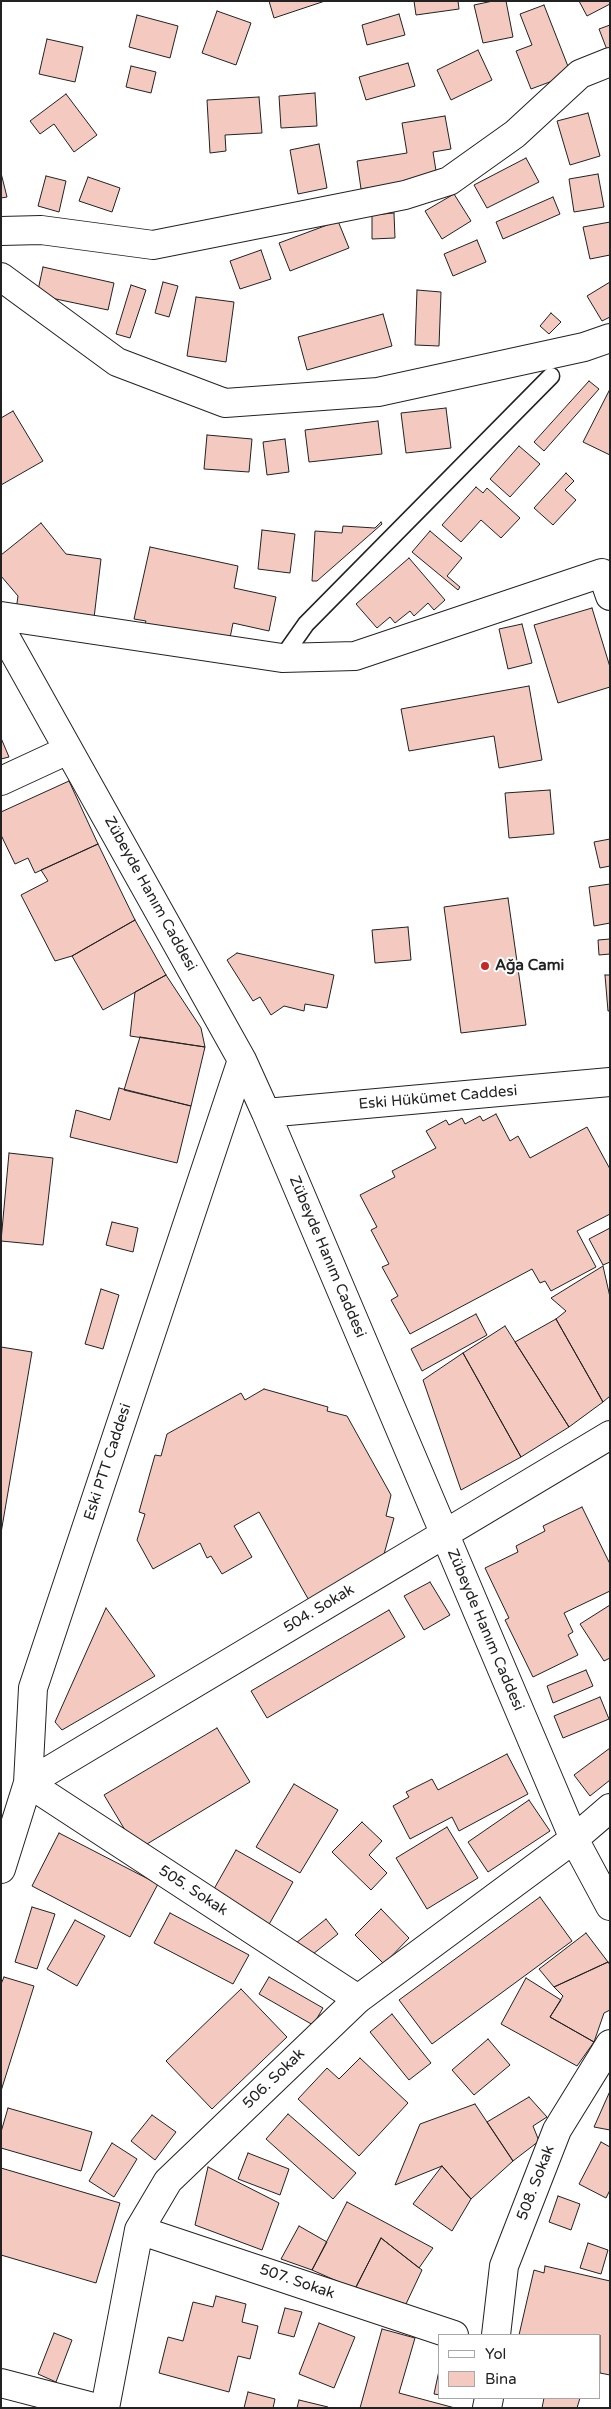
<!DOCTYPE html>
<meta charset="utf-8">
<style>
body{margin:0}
#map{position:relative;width:611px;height:2409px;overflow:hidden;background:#fff;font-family:"Varela Round",sans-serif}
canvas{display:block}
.frame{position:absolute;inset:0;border:2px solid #222;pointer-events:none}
.legend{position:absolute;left:438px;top:2334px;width:162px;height:65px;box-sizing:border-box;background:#fff;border:1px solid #a7a7a7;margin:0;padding:6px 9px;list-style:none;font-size:15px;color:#222}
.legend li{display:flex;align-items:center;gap:10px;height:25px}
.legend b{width:25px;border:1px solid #a7a7a7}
</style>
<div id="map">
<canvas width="611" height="2409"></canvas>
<div class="frame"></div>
<ul class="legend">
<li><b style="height:6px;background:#fff"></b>Yol</li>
<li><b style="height:14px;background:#f3c9c0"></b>Bina</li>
</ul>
</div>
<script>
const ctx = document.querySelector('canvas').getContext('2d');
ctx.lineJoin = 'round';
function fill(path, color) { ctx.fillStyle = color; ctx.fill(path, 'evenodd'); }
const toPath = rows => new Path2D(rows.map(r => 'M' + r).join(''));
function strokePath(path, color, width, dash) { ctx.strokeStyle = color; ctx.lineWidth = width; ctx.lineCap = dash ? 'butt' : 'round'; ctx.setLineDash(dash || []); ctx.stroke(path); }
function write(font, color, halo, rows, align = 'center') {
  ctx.font = font + ' "Varela Round",sans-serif'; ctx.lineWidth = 4; ctx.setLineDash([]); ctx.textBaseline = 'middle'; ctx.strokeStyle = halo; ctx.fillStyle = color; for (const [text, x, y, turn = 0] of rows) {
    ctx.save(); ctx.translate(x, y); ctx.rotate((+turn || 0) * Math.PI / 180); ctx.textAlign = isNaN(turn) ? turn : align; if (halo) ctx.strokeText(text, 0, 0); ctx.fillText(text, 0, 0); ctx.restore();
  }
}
const building = toPath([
 [269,1,325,1,274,18,269,1],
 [414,1,458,1,459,9,416,15,414,1],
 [493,1,506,1,513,37,483,43,474,5,493,1],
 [579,1,610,1,610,4,587,16,579,1],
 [544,5,571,74,531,89,516,51,532,45,520,14,544,5],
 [217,11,251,23,236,65,202,53,217,11],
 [399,14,405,35,367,45,362,25,399,14],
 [137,15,178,26,170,58,129,47,137,15],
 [610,25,610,54,609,55,599,29,610,25],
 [47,39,83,47,75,82,39,74,47,39],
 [478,50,492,80,451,100,437,70,478,50],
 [408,63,415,86,366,100,359,77,408,63],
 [131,66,156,72,151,93,126,87,131,66],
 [315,93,317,126,281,128,279,96,315,93],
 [66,94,97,135,74,152,54,124,40,134,30,121,66,94],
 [259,97,262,133,225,135,226,151,210,153,207,100,259,97],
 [588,113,600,156,570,165,557,121,588,113],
 [445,116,451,149,433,152,437,177,361,189,357,161,407,153,402,123,445,116],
 [319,144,327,188,298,194,290,150,319,144],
 [526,158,539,182,487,208,474,185,526,158],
 [1,173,7,197,1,198,1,173],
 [598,174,604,207,574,212,569,179,598,174],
 [46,176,66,181,59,212,38,206,46,176],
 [88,177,120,188,112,212,79,201,88,177],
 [454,194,471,221,442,239,425,211,454,194],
 [553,197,560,214,503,239,496,222,553,197],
 [394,213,395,238,372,239,372,215,394,213],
 [338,221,349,248,290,271,279,243,338,221],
 [610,222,610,255,590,259,583,227,610,222],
 [477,240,486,262,453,276,444,254,477,240],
 [261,250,271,279,240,289,230,261,261,250],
 [43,267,114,283,108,310,37,295,43,267],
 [163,282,178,286,169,317,155,313,163,282],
 [610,282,610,317,602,321,587,296,610,282],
 [131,285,146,290,130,338,116,334,131,285],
 [417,290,441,292,439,346,415,345,417,290],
 [196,297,234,302,226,362,187,356,196,297],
 [551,313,561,322,549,334,540,326,551,313],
 [383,314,392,346,307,370,298,337,383,314],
 [589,381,599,389,544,451,534,442,589,381],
 [610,389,610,455,583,442,610,389],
 [446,408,451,448,406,453,401,413,446,408],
 [13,411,43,461,1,485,1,418,13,411],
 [378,421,382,454,309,462,305,430,378,421],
 [207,435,252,439,249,472,204,469,207,435],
 [285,439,289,472,267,475,263,442,285,439],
 [519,446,540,464,510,497,490,479,519,446],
 [566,473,574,481,565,490,576,500,553,525,534,508,566,473],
 [476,487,483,493,487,488,520,518,501,538,481,520,461,542,442,525,476,487],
 [381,522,382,524,317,581,312,581,315,531,342,533,343,526,375,528,381,522],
 [41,523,66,554,101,559,94,618,16,610,18,596,1,576,1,555,41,523],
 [262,530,295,534,290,573,258,569,262,530],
 [430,531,462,558,447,576,460,587,458,590,412,552,430,531],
 [150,547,238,566,234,588,276,597,269,631,233,623,229,643,145,624,146,621,134,619,150,547],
 [409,558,445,600,434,610,428,603,414,616,410,611,395,623,390,617,377,628,356,604,409,558],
 [592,608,610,667,610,687,558,703,534,625,592,608],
 [522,624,532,663,508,669,499,629,522,624],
 [529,686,542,760,499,768,494,736,409,751,401,709,529,686],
 [1,738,9,757,1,759,1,738],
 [69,781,98,844,35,873,28,858,15,864,1,835,1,812,69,781],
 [550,790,554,834,509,838,505,793,550,790],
 [610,839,610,866,600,868,594,842,610,839],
 [98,844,135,920,72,956,55,961,21,895,48,881,41,870,98,844],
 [610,884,610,923,594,926,589,887,610,884],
 [508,898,526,1025,461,1033,444,907,508,898],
 [135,920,166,975,103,1010,72,956,135,920],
 [408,927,411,960,375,963,372,930,408,927],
 [610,939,610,954,599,955,598,940,610,939],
 [237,953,334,975,327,1008,305,1004,304,1011,284,1006,271,1015,260,997,253,1001,227,960,237,953],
 [166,975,201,1028,205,1047,130,1036,135,992,166,975],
 [605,975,610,975,610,1011,608,1011,605,975],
 [140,1037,205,1047,191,1106,124,1090,140,1037],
 [119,1088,191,1106,177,1163,70,1137,76,1110,110,1120,119,1088],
 [496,1114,510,1141,518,1136,530,1158,587,1127,610,1169,610,1214,577,1231,596,1267,551,1291,545,1281,540,1283,532,1269,410,1334,391,1300,398,1296,382,1267,389,1264,371,1230,377,1227,360,1195,395,1177,392,1171,436,1148,426,1131,446,1120,449,1125,462,1118,465,1124,480,1116,483,1121,496,1114],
 [9,1153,53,1158,43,1245,1,1241,9,1153],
 [112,1222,138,1228,133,1252,106,1245,112,1222],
 [610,1228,610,1262,603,1265,589,1239,610,1228],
 [603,1266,610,1297,610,1396,603,1402,556,1319,566,1311,551,1298,603,1266],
 [101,1289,119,1295,103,1349,85,1344,101,1289],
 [476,1314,487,1335,422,1371,411,1349,476,1314],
 [556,1319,603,1402,569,1427,515,1342,556,1319],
 [505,1326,569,1427,521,1457,463,1353,505,1326],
 [1,1347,32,1352,1,1533,1,1347],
 [463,1353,521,1457,461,1490,423,1380,463,1353],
 [264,1389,328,1407,327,1411,347,1416,391,1495,386,1516,394,1518,381,1565,311,1604,259,1512,234,1526,252,1557,222,1574,211,1556,207,1558,200,1543,153,1569,137,1540,145,1514,139,1512,155,1455,161,1456,167,1434,241,1393,245,1400,264,1389],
 [582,1507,610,1564,610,1591,564,1613,573,1632,568,1635,578,1655,533,1677,505,1620,509,1618,485,1568,518,1552,516,1546,545,1531,543,1526,582,1507],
 [430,1582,450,1615,424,1630,404,1596,430,1582],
 [610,1605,610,1658,604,1661,580,1624,610,1605],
 [106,1608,155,1676,62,1730,55,1722,106,1608],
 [389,1610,405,1637,267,1718,251,1691,389,1610],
 [586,1670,593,1686,553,1703,547,1686,586,1670],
 [600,1697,609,1719,563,1738,554,1716,600,1697],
 [217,1728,250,1782,137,1850,104,1795,217,1728],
 [610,1748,610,1780,590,1796,574,1775,610,1748],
 [507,1754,528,1794,459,1831,452,1817,410,1839,393,1806,409,1797,406,1792,432,1779,438,1790,507,1754],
 [294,1784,338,1810,300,1873,256,1847,294,1784],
 [529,1800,550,1831,488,1872,468,1842,529,1800],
 [362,1822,382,1841,369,1855,387,1873,371,1890,332,1852,362,1822],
 [447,1827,478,1878,427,1909,396,1858,447,1827],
 [59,1833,158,1884,130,1937,32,1886,59,1833],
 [236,1850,293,1882,267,1928,210,1896,236,1850],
 [540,1897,572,1941,432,2044,399,2000,540,1897],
 [32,1907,55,1914,37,1969,15,1962,32,1907],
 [381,1909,409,1938,384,1964,355,1935,381,1909],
 [170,1913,249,1955,233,1984,154,1943,170,1913],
 [326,1919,338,1934,308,1958,296,1943,326,1919],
 [75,1920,105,1936,77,1986,47,1969,75,1920],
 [586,1933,608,1962,554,1987,539,1969,586,1933],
 [608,1962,610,1965,610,2010,604,2013,594,2042,550,2017,563,1996,554,1987,608,1962],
 [4,1977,34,1986,1,2091,1,1984,4,1977],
 [269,1977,323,2008,313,2025,259,1994,269,1977],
 [526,1978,561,2000,550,2017,594,2042,577,2066,501,2024,526,1978],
 [241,1989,287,2037,212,2109,166,2061,241,1989],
 [392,2014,431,2063,409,2080,370,2032,392,2014],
 [488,2039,510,2065,474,2095,452,2070,488,2039],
 [360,2058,408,2103,359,2156,298,2099,327,2068,339,2079,360,2058],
 [610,2091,610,2130,594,2127,610,2091],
 [529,2097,547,2117,533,2126,539,2141,513,2161,487,2122,529,2097],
 [475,2104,513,2161,471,2199,442,2166,395,2185,420,2124,475,2104],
 [8,2108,92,2132,81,2171,1,2148,1,2132,8,2108],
 [288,2114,356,2173,333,2199,266,2139,288,2114],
 [152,2115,176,2132,155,2160,131,2141,152,2115],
 [601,2142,610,2147,610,2190,606,2198,579,2184,601,2142],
 [112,2143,137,2159,114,2197,89,2181,112,2143],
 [248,2153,289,2169,280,2195,238,2179,248,2153],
 [442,2166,471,2199,452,2231,413,2204,442,2166],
 [208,2167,279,2203,262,2250,195,2225,208,2167],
 [1,2168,120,2203,96,2283,1,2255,1,2168],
 [558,2196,580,2204,571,2230,549,2222,558,2196],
 [347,2202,433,2248,419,2268,381,2238,355,2289,312,2270,347,2202],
 [299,2226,327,2242,312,2270,281,2259,299,2226],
 [381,2238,422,2270,406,2304,355,2289,381,2238],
 [588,2243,608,2250,601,2274,580,2268,588,2243],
 [545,2266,610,2281,610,2375,600,2373,600,2335,519,2335,534,2270,544,2273,545,2266],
 [216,2296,246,2304,242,2322,258,2326,250,2359,238,2356,229,2392,159,2373,168,2337,183,2341,193,2302,213,2307,216,2296],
 [285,2308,302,2312,294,2337,278,2333,285,2308],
 [319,2323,355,2337,334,2388,299,2374,319,2323],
 [382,2329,415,2338,399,2393,455,2408,360,2408,382,2329],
 [54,2333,72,2340,56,2382,38,2374,54,2333],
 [440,2366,440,2395,434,2394,440,2366],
 [248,2392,275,2399,273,2408,244,2408,248,2392],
 [544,2398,580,2398,577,2408,542,2408,544,2398],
 [299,2400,328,2407,328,2408,297,2408,299,2400]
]);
fill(building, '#f3c9c0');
strokePath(building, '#222', 1);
const service = toPath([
 [282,658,306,624,551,376]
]);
const minor = toPath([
 [1,231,41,230,153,245,405,195,449,181,515,134,580,74,610,62],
 [1,277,117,362,225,403,378,392,584,347,610,338],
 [1,616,282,658,355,656,602,573,610,596],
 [1,629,242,1060,266,1113,574,1839,610,1906],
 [1,781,68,750],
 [266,1113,610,1082],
 [1,1869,28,1783,33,1688,242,1060],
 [358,1999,28,1783,610,1435],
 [139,2230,454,2335],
 [496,2335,504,2266,557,2130,610,2044],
 [1,2383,97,2408],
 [105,2408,139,2230,168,2181,358,1999,574,1839,610,1808],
 [487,2408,489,2398]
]);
strokePath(service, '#222', 19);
strokePath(minor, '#222', 30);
strokePath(service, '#fff', 16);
strokePath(minor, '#fff', 28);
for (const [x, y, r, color] of [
 [485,966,5,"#c62828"]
]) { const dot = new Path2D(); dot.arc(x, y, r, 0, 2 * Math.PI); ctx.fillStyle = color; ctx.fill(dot); strokePath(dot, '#fff', 2); }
write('15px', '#222', '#fff', [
 ["Zübeyde Hanım Caddesi",150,894,61],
 ["Eski Hükümet Caddesi",438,1098,-5],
 ["Zübeyde Hanım Caddesi",327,1257,67],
 ["Eski PTT Caddesi",108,1462,-72],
 ["504. Sokak",319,1609,-31],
 ["Zübeyde Hanım Caddesi",485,1630,67],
 ["505. Sokak",193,1891,33],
 ["506. Sokak",274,2079,-44],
 ["508. Sokak",536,2183,-69],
 ["507. Sokak",297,2282,19]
]);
write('bold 15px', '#222', '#fff', [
 ["Ağa Cami",495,966]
], 'left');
</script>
